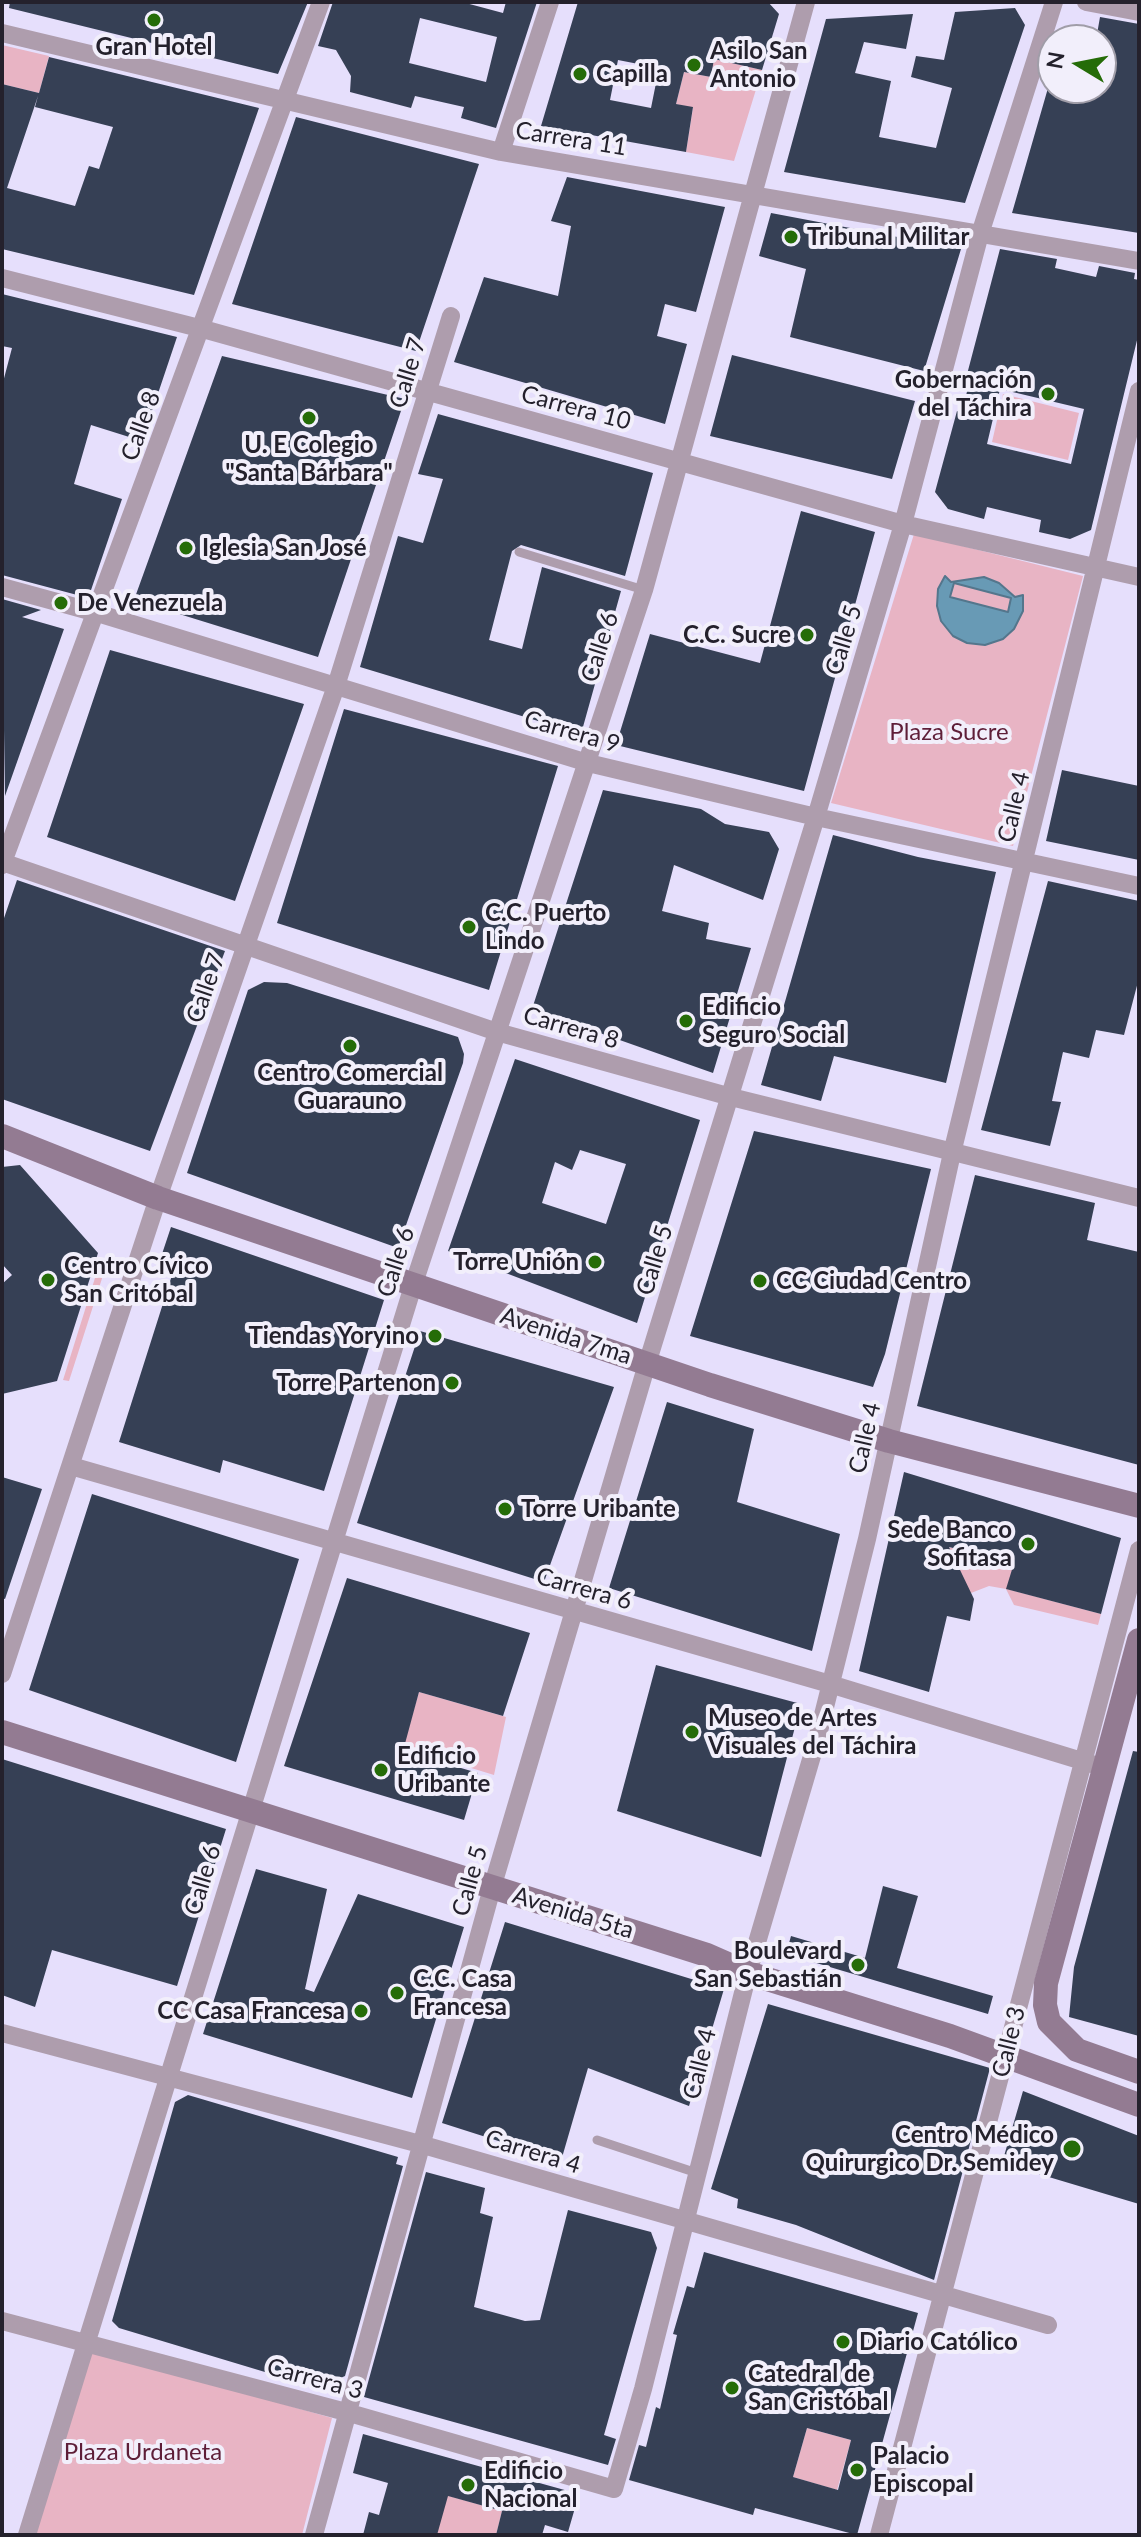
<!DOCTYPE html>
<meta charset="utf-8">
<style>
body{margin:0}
#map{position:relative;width:1141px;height:2537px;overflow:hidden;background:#e6dffc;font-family:Lato,sans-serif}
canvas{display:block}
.frame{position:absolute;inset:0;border:4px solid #24212c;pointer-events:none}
.north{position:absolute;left:1037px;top:24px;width:80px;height:80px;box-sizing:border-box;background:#f2effb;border:2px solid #a09da8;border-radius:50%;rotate:280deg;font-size:22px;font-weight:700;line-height:32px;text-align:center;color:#24212c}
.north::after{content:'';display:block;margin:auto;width:28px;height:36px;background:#256c08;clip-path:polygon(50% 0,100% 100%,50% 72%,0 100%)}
</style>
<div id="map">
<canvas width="1141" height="2537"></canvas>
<div class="frame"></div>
<div class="north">N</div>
</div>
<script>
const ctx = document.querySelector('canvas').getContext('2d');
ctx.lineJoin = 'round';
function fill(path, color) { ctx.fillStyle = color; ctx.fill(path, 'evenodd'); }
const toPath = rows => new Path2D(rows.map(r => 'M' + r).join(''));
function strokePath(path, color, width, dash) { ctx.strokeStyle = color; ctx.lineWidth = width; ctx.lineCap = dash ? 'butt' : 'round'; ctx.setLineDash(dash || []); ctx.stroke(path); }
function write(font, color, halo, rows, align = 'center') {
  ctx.font = font + ' Lato,sans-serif'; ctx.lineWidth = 8; ctx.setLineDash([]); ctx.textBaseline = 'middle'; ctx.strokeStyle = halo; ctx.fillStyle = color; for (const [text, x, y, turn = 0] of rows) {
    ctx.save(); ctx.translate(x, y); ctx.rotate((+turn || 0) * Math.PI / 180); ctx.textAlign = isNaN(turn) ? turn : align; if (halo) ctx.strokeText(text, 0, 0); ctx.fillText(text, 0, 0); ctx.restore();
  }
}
fill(toPath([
 [2,45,49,56,39,93,2,84],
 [714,59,762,70,734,161,686,152,693,108,676,104,684,72,711,77],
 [1003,394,1079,413,1068,460,992,442],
 [914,534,1083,576,1013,846,831,803],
 [100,1262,106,1266,69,1381,63,1380],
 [922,1541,1014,1563,1007,1589,1101,1614,1098,1625,1014,1605,1006,1589,989,1586,971,1593],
 [419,1692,506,1717,494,1775,403,1747],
 [87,2348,332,2418,302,2535,32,2535],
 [807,2428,851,2440,837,2490,793,2477],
 [421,2488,502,2511,496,2535,437,2535]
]), '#e8b4c4');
const water = toPath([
 [945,576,951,582,984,577,999,583,1015,597,1023,595,1023,611,1014,629,1003,639,985,645,967,643,953,636,941,621,937,606,938,589,945,576],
 [954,583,1011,598,1008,612,950,597,954,583]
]);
fill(water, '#689ab5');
strokePath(water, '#54768c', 2);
fill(toPath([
 [10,2,308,2,278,74,9,8],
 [333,2,462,2,503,13,506,2,537,2,496,128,461,118,464,107,415,96,411,108,350,92,351,76,336,50,318,46],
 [420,18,497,37,486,82,409,63],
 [578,2,768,2,779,14,762,70,714,59,711,77,684,72,676,104,693,107,686,152,541,126],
 [618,60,659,68,651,108,610,100],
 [1015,8,1025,25,965,203,784,172,826,19,913,14,906,49,864,42,855,73,891,81,879,137,936,148,952,88,911,77,916,56,944,60,955,12],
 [1100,17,1139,24,1139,233,1012,213,1048,88,1101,88,1101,40,1096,40],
 [49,57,259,108,194,295,2,249,2,84,39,93],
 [38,96,35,107,113,127,99,169,89,166,75,206,7,188],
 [296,117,479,164,416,351,232,304],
 [567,177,725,207,696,312,665,304,657,336,687,344,665,424,454,362,484,277,558,296,571,226,551,221],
 [771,213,961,249,924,371,790,337,806,269,759,256],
 [1000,249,1057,259,1055,268,1096,277,1099,266,1135,273,1134,279,1139,280,1139,332,1091,530,1070,539,1039,532,1041,520,987,507,984,519,948,509,935,492,957,411,962,413,969,383,965,382],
 [1000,389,1084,409,1071,464,987,444],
 [2,294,177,337,142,441,91,425,74,484,122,499,90,593,81,596,2,575,2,386,12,348,2,346],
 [732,355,915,401,892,479,710,436],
 [222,356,405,399,318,657,134,600],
 [438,414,653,473,625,576,521,545,512,551,489,640,522,649,542,567,621,591,581,734,360,667,398,536,423,543,443,479,418,474],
 [801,511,875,532,804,791,616,745,650,634,760,663],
 [2,599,41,610,22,617,64,629,5,796],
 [110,650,304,704,235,901,47,837],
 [344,709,558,766,489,990,277,923],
 [1062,770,1139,786,1139,860,1046,841],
 [603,790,701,809,725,824,769,832,779,849,763,900,674,865,662,911,709,923,706,939,751,948,713,1073,532,1009],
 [833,835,918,857,996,872,946,1083,834,1056,821,1101,761,1085],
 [17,880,225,951,150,1151,2,1099,2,924],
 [1048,881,1139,901,1139,978,1124,1035,1096,1030,1089,1058,1063,1052,1052,1101,1061,1102,1050,1146,981,1130],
 [264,982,287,983,458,1037,464,1054,463,1063,398,1248,187,1173,248,990],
 [515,1059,700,1120,637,1323,448,1251],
 [580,1150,626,1164,606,1224,542,1203,555,1162,572,1170],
 [754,1131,931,1169,885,1354,873,1387,690,1336],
 [20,1165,98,1253,57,1381,2,1394,2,1284,12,1275,2,1264,2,1167],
 [975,1175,1095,1203,1087,1240,1139,1252,1139,1465,917,1406],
 [171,1227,384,1300,324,1491,223,1460,220,1473,119,1442,173,1272,157,1269],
 [420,1331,614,1387,544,1582,357,1523],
 [667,1402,754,1429,737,1502,840,1534,812,1651,609,1588],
 [904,1472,1121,1538,1101,1614,1006,1589,1014,1563,949,1547,974,1599,970,1621,947,1616,929,1692,859,1671],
 [2,1477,42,1489,5,1599,2,1598],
 [92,1494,299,1559,236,1762,29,1690],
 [347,1578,530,1633,503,1716,419,1692,403,1751,478,1773,464,1820,284,1766],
 [656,1665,801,1704,761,1857,617,1811],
 [1133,1751,1139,1752,1139,2036,1069,2017,1074,1967],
 [2,1759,226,1829,177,1986,52,1950,35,2007,2,1995],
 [256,1869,327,1889,305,1989,314,1992,358,1894,464,1927,412,2098,203,2034],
 [883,1886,918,1896,897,1968,993,1996,988,2014,786,1954,791,1936,865,1958],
 [505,1922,724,1989,689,2106,588,2068,561,2161,442,2123],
 [768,2004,990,2068,934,2280,796,2225,737,2208,738,2199,711,2189],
 [1023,2091,1139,2136,1139,2204,1002,2163],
 [188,2095,398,2157,396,2164,403,2166,345,2376,318,2388,119,2328,112,2321,175,2102],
 [426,2172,485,2188,480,2213,493,2217,474,2307,525,2321,540,2320,568,2210,651,2232,657,2248,604,2435,616,2439,608,2465,364,2397],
 [704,2252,918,2313,857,2535,755,2508,753,2515,629,2480,639,2445,646,2447,656,2407,660,2409,677,2335,673,2334,687,2286,694,2288],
 [807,2428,851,2440,838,2490,793,2477],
 [363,2434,579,2494,568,2532,545,2525,542,2535,496,2535,502,2511,448,2496,437,2535,363,2535,369,2512,379,2515,388,2483,353,2473]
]), '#364055');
strokePath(toPath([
 [519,552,644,590],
 [597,2140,697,2173]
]), '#ae9dad', 9);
strokePath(toPath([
 [1086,2,1139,12],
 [2,33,501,152,1139,261],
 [501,152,550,2],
 [2,278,203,329,903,524,1139,577],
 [2,587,97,613,588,763,816,817,1139,886],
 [2,862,497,1032,731,1097,1139,1198],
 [2,865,321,2],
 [71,1466,830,1684,1105,1768],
 [2,1674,158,1198,336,686,451,316],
 [2,2033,420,2144,1048,2325],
 [2,2321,346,2412,614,2489,643,2389,748,1973,817,1739,867,1539,952,1153,1139,391],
 [27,2535,413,1286,644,590,806,2],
 [314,2535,492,1888,647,1364,816,817,903,524,980,234,1054,2],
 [879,2535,1139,1550]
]), '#ae9dad', 18);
strokePath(toPath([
 [2,1136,158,1198,710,1385,889,1441,1139,1506],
 [1139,1640,1046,1983,1045,2005,1049,2022,1077,2050,1139,2072],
 [2,1732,707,1955,748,1973,950,2036,1139,2105]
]), '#937b92', 24);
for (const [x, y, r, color] of [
 [154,20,8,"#256c08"],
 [694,65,8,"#256c08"],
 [580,74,8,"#256c08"],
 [791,237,8,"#256c08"],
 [1048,394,8,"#256c08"],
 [309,418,8,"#256c08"],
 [186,548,8,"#256c08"],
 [61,603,8,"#256c08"],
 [807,635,8,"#256c08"],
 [469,927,8,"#256c08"],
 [686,1021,8,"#256c08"],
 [350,1046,8,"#256c08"],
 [595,1262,8,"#256c08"],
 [48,1280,8,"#256c08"],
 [760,1281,8,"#256c08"],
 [435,1336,8,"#256c08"],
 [452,1383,8,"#256c08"],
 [505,1509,8,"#256c08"],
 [1028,1544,8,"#256c08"],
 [692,1732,8,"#256c08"],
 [381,1770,8,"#256c08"],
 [858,1965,8,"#256c08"],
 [397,1993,8,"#256c08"],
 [361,2011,8,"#256c08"],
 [1072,2149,10,"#256c08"],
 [843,2342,8,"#256c08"],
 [732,2388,8,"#256c08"],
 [857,2470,8,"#256c08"],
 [468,2485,8,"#256c08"]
]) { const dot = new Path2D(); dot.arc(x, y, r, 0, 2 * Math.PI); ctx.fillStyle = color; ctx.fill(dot); strokePath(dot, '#f2effb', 3); }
write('bold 24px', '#24212c', '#f2effb', [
 ["Gran Hotel",154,47,"center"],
 ["Asilo San",710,51],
 ["Antonio",710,79],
 ["Capilla",596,74],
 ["Tribunal Militar",807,237],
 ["Gobernación",1032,380,"right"],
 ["del Táchira",1032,408,"right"],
 ["U. E Colegio",309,445,"center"],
 ["\"Santa Bárbara\"",309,473,"center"],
 ["Iglesia San José",202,548],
 ["De Venezuela",77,603],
 ["C.C. Sucre",791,635,"right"],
 ["C.C. Puerto",485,913],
 ["Lindo",485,941],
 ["Edificio",702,1007],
 ["Seguro Social",702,1035],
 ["Centro Comercial",350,1073,"center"],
 ["Guarauno",350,1101,"center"],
 ["Torre Unión",579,1262,"right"],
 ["Centro Cívico",64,1266],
 ["San Critóbal",64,1294],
 ["CC Ciudad Centro",776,1281],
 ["Tiendas Yoryino",419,1336,"right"],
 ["Torre Partenon",436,1383,"right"],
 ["Torre Uribante",521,1509],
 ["Sede Banco",1012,1530,"right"],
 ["Sofitasa",1012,1558,"right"],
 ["Museo de Artes",708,1718],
 ["Visuales del Táchira",708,1746],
 ["Edificio",397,1756],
 ["Uribante",397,1784],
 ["Boulevard",842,1951,"right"],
 ["San Sebastián",842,1979,"right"],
 ["C.C. Casa",413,1979],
 ["Francesa",413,2007],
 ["CC Casa Francesa",345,2011,"right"],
 ["Centro Médico",1054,2135,"right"],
 ["Quirurgico Dr. Semidey",1054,2163,"right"],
 ["Diario Católico",859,2342],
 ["Catedral de",748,2374],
 ["San Cristóbal",748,2402],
 ["Palacio",873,2456],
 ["Episcopal",873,2484],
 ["Edificio",484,2471],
 ["Nacional",484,2499]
], 'left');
write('24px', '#24212c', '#f2effb', [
 ["Carrera 11",571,139,9],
 ["Calle 7",408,373,-73],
 ["Carrera 10",576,408,15],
 ["Calle 8",141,426,-70],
 ["Calle 5",844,640,-73],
 ["Calle 6",600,647,-72],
 ["Carrera 9",572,732,16],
 ["Calle 4",1014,807,-77],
 ["Calle 7",206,988,-71],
 ["Carrera 8",571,1028,16],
 ["Calle 5",655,1260,-73],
 ["Calle 6",396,1262,-72],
 ["Avenida 7ma",566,1336,18],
 ["Calle 4",865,1438,-77],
 ["Carrera 6",584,1589,16],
 ["Calle 6",203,1880,-73],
 ["Calle 5",470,1881,-74],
 ["Avenida 5ta",573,1913,17],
 ["Calle 3",1009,2042,-76],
 ["Calle 4",700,2064,-76],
 ["Carrera 4",533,2152,17],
 ["Carrera 3",315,2379,15]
]);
write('24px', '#5e1e38', '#f2effb', [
 ["Plaza Sucre",949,732],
 ["Plaza Urdaneta",143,2452]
]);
</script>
